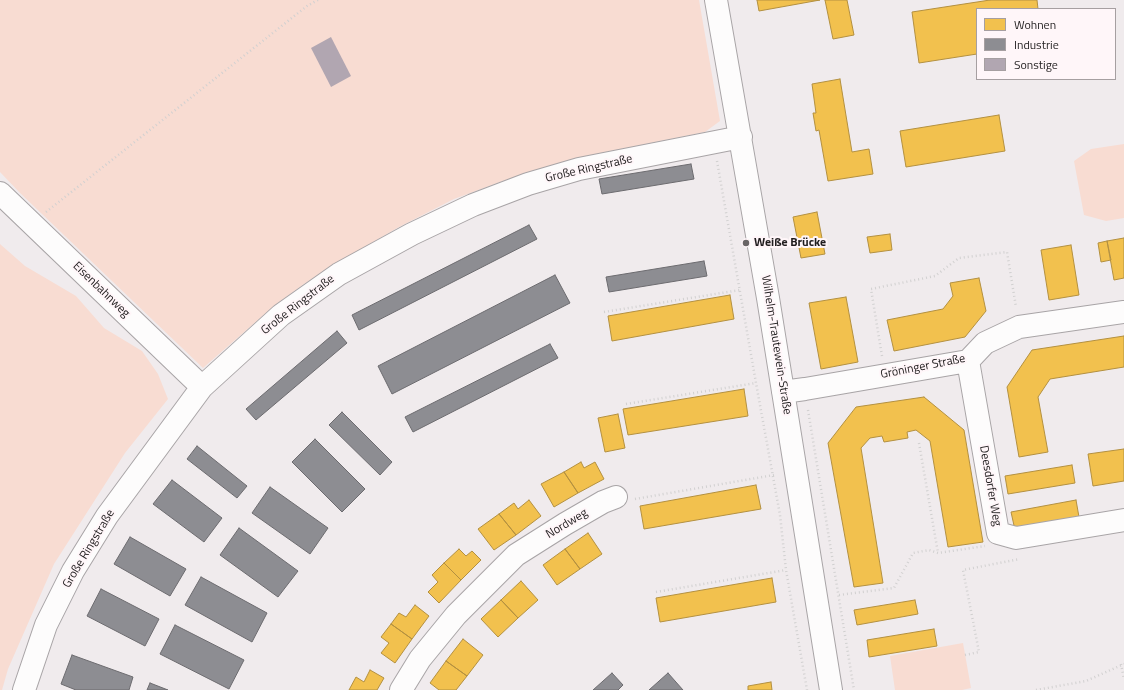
<!DOCTYPE html>
<meta charset="utf-8">
<style>
body{margin:0}
#map{position:relative;width:1124px;height:690px;overflow:hidden;background:#f0ebed;font-family:"Titillium Web",sans-serif}
canvas{display:block}
.legend{position:absolute;left:976px;top:8px;width:140px;height:72px;box-sizing:border-box;background:#fff6f9;border:1px solid #a69fa1;margin:0;padding:5px 7px;list-style:none;font-size:12px;color:#201d1e}
.legend li{display:flex;align-items:center;gap:8px;height:20px}
.legend b{width:20px;border:1px solid #a69fa1}
</style>
<div id="map">
<canvas width="1124" height="690"></canvas>
<ul class="legend">
<li><b style="height:11px;background:#f2c14e"></b>Wohnen</li>
<li><b style="height:11px;background:#8d8d92"></b>Industrie</li>
<li><b style="height:11px;background:#b1a6b1"></b>Sonstige</li>
</ul>
</div>
<script>
const ctx = document.querySelector('canvas').getContext('2d');
ctx.lineJoin = 'round';
function fill(path, color) { ctx.fillStyle = color; ctx.fill(path, 'evenodd'); }
const toPath = rows => new Path2D(rows.map(r => 'M' + r).join(''));
function strokePath(path, color, width, dash) { ctx.strokeStyle = color; ctx.lineWidth = width; ctx.lineCap = dash ? 'butt' : 'round'; ctx.setLineDash(dash || []); ctx.stroke(path); }
function write(font, color, halo, rows, align = 'center') {
  ctx.font = font + ' "Titillium Web",sans-serif'; ctx.lineWidth = 4; ctx.setLineDash([]); ctx.textBaseline = 'middle'; ctx.strokeStyle = halo; ctx.fillStyle = color; for (const [text, x, y, turn = 0] of rows) {
    ctx.save(); ctx.translate(x, y); ctx.rotate((+turn || 0) * Math.PI / 180); ctx.textAlign = isNaN(turn) ? turn : align; if (halo) ctx.strokeText(text, 0, 0); ctx.fillText(text, 0, 0); ctx.restore();
  }
}
fill(toPath([
 [0,0,699,0,720,121,705,132,587,156,546,167,500,182,454,199,399,227,335,264,304,284,274,306,203,368,20,193,0,172],
 [1124,144,1124,218,1106,221,1084,215,1074,161,1091,149],
 [0,244,25,266,76,296,104,328,142,351,158,374,168,399,125,453,54,564,8,669,2,690,0,690],
 [963,643,971,688,962,690,895,690,890,656]
]), '#f8dcd2');
const homes = toPath([
 [757,0,820,0,759,11,757,0],
 [825,0,847,0,854,35,833,39,825,0],
 [990,0,1037,0,1038,9,977,9,977,54,919,63,912,12,990,0],
 [840,79,852,152,869,149,873,174,828,181,819,130,816,131,813,113,816,113,812,84,840,79],
 [999,115,1005,151,906,167,900,131,999,115],
 [817,212,825,254,801,258,793,217,817,212],
 [890,234,892,250,870,253,867,237,890,234],
 [1124,238,1124,278,1114,280,1107,241,1124,238],
 [1107,241,1111,260,1101,262,1098,243,1107,241],
 [1071,245,1079,295,1049,300,1041,250,1071,245],
 [979,278,986,311,965,337,894,351,887,320,943,309,953,296,950,283,979,278],
 [730,295,734,319,612,341,608,316,730,295],
 [846,297,858,362,821,369,809,303,846,297],
 [1124,336,1124,367,1050,379,1038,397,1048,452,1019,457,1007,387,1032,350,1124,336],
 [744,389,748,416,628,435,623,409,744,389],
 [924,397,964,430,983,542,948,547,930,441,916,430,907,432,908,438,884,442,882,436,870,438,861,448,883,583,854,587,828,443,856,407,924,397],
 [618,414,625,448,605,452,598,418,618,414],
 [1124,449,1124,481,1093,486,1088,454,1124,449],
 [581,462,584,468,595,462,604,479,578,493,564,472,581,462],
 [1072,465,1075,483,1008,494,1005,476,1072,465],
 [564,472,578,493,554,507,541,484,564,472],
 [756,485,761,509,644,529,640,506,756,485],
 [529,500,541,516,516,535,499,514,514,503,518,509,529,500],
 [1076,500,1079,517,1015,530,1011,512,1076,500],
 [499,514,516,535,494,550,478,529,499,514],
 [588,533,602,554,580,569,565,549,588,533],
 [459,549,466,556,472,551,481,560,461,580,444,563,459,549],
 [565,549,580,569,557,585,543,565,565,549],
 [444,563,461,580,439,603,428,592,438,582,432,575,444,563],
 [772,578,776,602,660,622,656,598,772,578],
 [521,581,538,600,518,618,501,600,521,581],
 [501,600,518,618,498,637,481,619,501,600],
 [915,600,918,614,857,625,854,610,915,600],
 [415,605,429,616,412,639,391,624,399,613,406,617,415,605],
 [391,624,412,639,395,663,381,653,389,643,381,637,391,624],
 [934,629,937,646,869,657,867,640,934,629],
 [463,639,483,655,467,676,446,661,463,639],
 [446,661,467,676,456,690,439,690,430,683,446,661],
 [370,670,384,678,377,690,349,690,356,677,364,682,370,670],
 [771,682,772,690,748,690,748,686,771,682]
]);
fill(homes, '#f2c14e');
strokePath(homes, '#b39040', 1);
const industry = toPath([
 [691,164,694,179,602,194,599,179,691,164],
 [529,225,537,239,359,330,352,315,529,225],
 [704,261,707,276,609,292,606,277,704,261],
 [555,275,570,303,392,394,378,366,555,275],
 [337,331,347,343,256,420,246,409,337,331],
 [550,344,558,358,413,432,405,417,550,344],
 [342,412,392,462,380,475,329,425,342,412],
 [315,439,365,489,342,512,292,462,315,439],
 [197,446,247,486,237,498,187,459,197,446],
 [172,480,222,518,204,542,153,504,172,480],
 [270,487,328,528,310,554,252,513,270,487],
 [239,528,298,571,278,597,220,555,239,528],
 [130,537,186,569,170,596,114,564,130,537],
 [201,577,267,613,252,642,185,605,201,577],
 [101,589,159,619,145,646,87,616,101,589],
 [175,625,244,660,229,689,160,654,175,625],
 [72,655,133,677,129,690,76,690,61,684,72,655],
 [612,673,623,685,618,690,593,690,612,673],
 [668,673,683,690,649,690,668,673],
 [150,683,168,690,147,690,150,683]
]);
fill(industry, '#8d8d92');
strokePath(industry, '#6c6b6f', 1);
fill(toPath([
 [331,37,351,76,331,87,311,48]
]), '#b1a6b1');
const minor = toPath([
 [716,0,768,298,831,690],
 [0,193,202,387],
 [968,361,998,533,1016,538,1124,520],
 [783,392,805,389,968,361,985,343,1019,327,1124,312],
 [24,690,46,625,73,571,107,516,202,387,281,315,339,274,412,234,473,205,528,184,579,169,741,137],
 [401,690,420,659,456,615,516,555,565,524,603,502,616,497]
]);
strokePath(minor, '#a8a4a6', 24);
strokePath(toPath([
 [717,161,756,383,780,515,786,570,807,690],
 [46,212,307,6,318,0],
 [604,312,740,290],
 [882,356,871,289,935,276,959,258,1007,252,1016,307],
 [626,404,756,383],
 [808,410,854,690],
 [919,443,938,553],
 [635,499,774,475],
 [656,592,786,570],
 [839,595,894,588,913,553,929,550,938,553,985,546],
 [965,655,979,652,963,570,1020,559],
 [1121,664,1124,679],
 [1036,690,1086,681,1124,664]
]), '#d1d0d0', 2.5, [1, 3]);
strokePath(minor, '#fdfcfc', 22);
for (const [x, y, r, color] of [
 [746,243,4,"#696566"]
]) { const dot = new Path2D(); dot.arc(x, y, r, 0, 2 * Math.PI); ctx.fillStyle = color; ctx.fill(dot); strokePath(dot, '#fff6f9', 1.5); }
write('12px', '#201d1e', '#fff6f9', [
 ["Große Ringstraße",589,169,-13],
 ["Eisenbahnweg",101,290,44],
 ["Große Ringstraße",298,305,-38],
 ["Wilhelm-Trautewein-Straße",776,345,81],
 ["Gröninger Straße",923,367,-11],
 ["Deesdorfer Weg",990,486,80],
 ["Nordweg",567,524,-31],
 ["Große Ringstraße",89,549,-59]
]);
write('bold 12px', '#201d1e', '#fff6f9', [
 ["Weiße Brücke",754,243]
], 'left');
</script>
